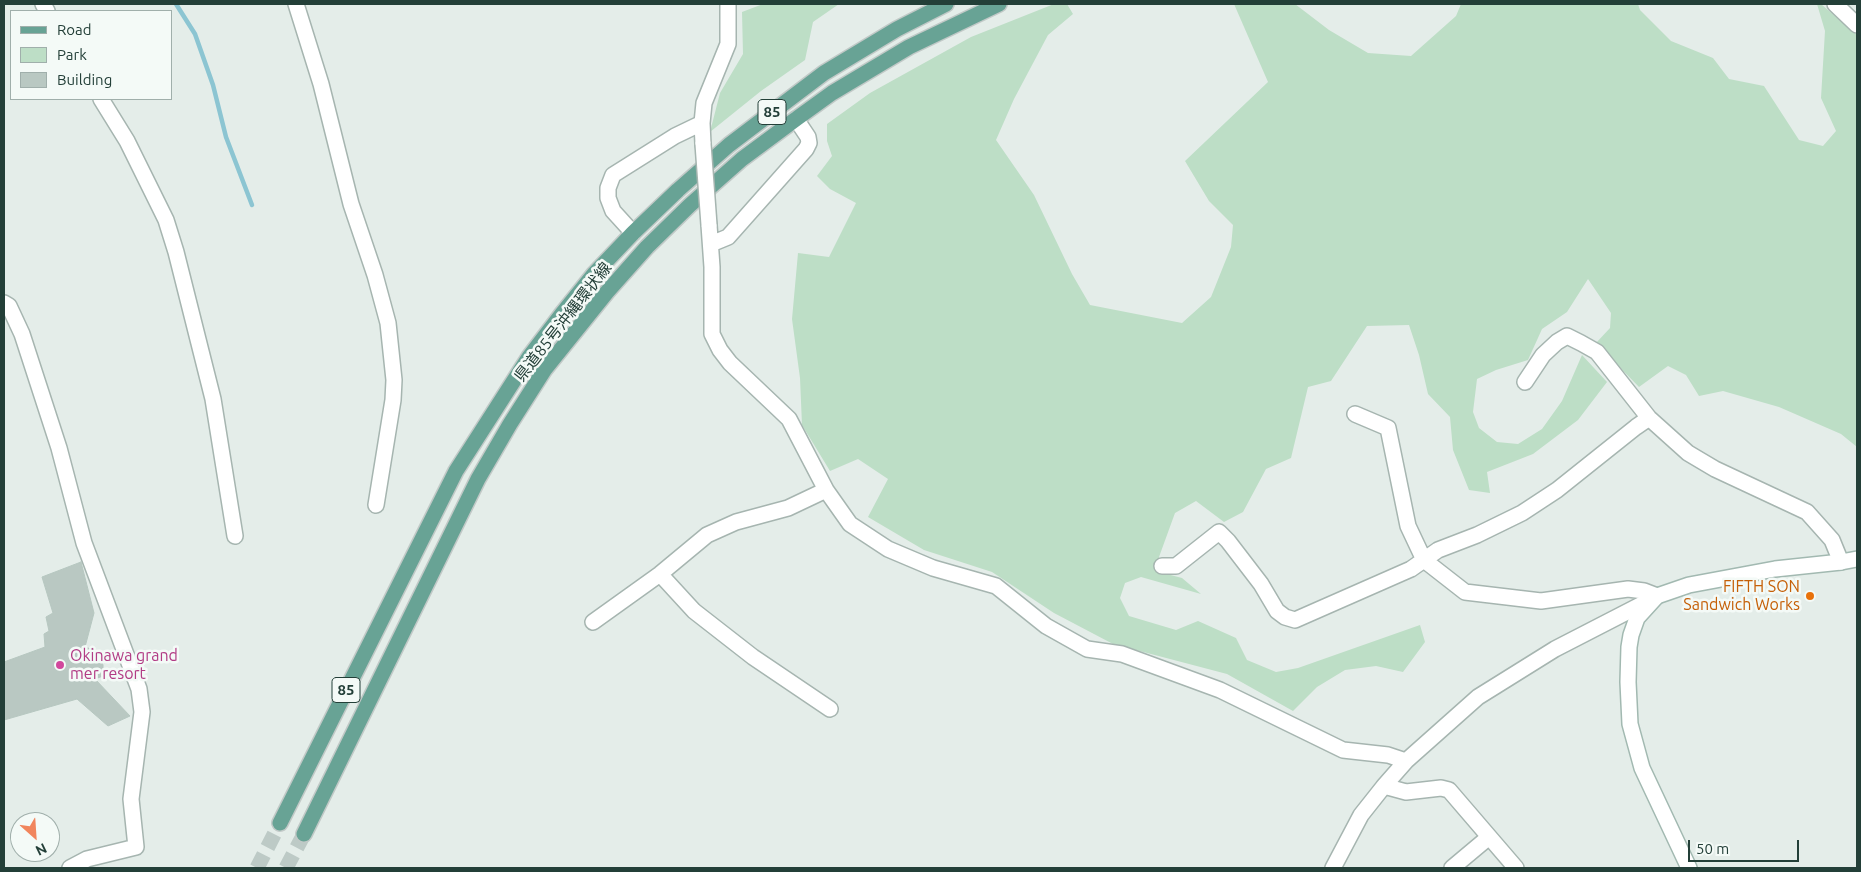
<!DOCTYPE html>
<meta charset="utf-8">
<style>
body{margin:0}
#map{position:relative;width:1861px;height:872px;overflow:hidden;background:#e4ede9;font-family:Ubuntu,sans-serif}
canvas{display:block}
.frame{position:absolute;inset:0;border:5px solid #233f38;pointer-events:none}
.legend{position:absolute;left:10px;top:10px;width:162px;height:90px;box-sizing:border-box;background:#f4faf7;border:1px solid #a0afab;margin:0;padding:6px 9px;list-style:none;font-size:15px;color:#233f38}
.legend li{display:flex;align-items:center;gap:10px;height:25px}
.legend b{width:25px;border:1px solid #a0afab}
.north{position:absolute;left:10px;top:812px;width:50px;height:50px;box-sizing:border-box;background:#f4faf7;border:1px solid #a0afab;border-radius:50%;rotate:154deg;font-size:14px;font-weight:700;line-height:20px;text-align:center;color:#233f38}
.north::after{content:'';display:block;margin:auto;width:18px;height:22px;background:#f1855d;clip-path:polygon(50% 0,100% 100%,50% 72%,0 100%)}
.scale{position:absolute;left:1688px;top:840px;width:111px;height:22px;box-sizing:border-box;border:2px solid #233f38;border-top:0;padding-left:6px;font-size:15px;line-height:18px;white-space:nowrap;color:#233f38;-webkit-text-stroke:4px #f4faf7;paint-order:stroke}
</style>
<div id="map">
<canvas width="1861" height="872"></canvas>
<div class="frame"></div>
<ul class="legend">
<li><b style="height:6px;background:#68a395"></b>Road</li>
<li><b style="height:14px;background:#bddec6"></b>Park</li>
<li><b style="height:14px;background:#b9c8c2"></b>Building</li>
</ul>
<div class="north">N</div>
<div class="scale">50 m</div>
</div>
<script>
const ctx = document.querySelector('canvas').getContext('2d');
ctx.lineJoin = 'round';
function fill(path, color) { ctx.fillStyle = color; ctx.fill(path, 'evenodd'); }
const toPath = rows => new Path2D(rows.map(r => 'M' + r).join(''));
function strokePath(path, color, width, dash) { ctx.strokeStyle = color; ctx.lineWidth = width; ctx.lineCap = dash ? 'butt' : 'round'; ctx.setLineDash(dash || []); ctx.stroke(path); }
function write(font, color, halo, rows, align = 'center') {
  ctx.font = font + ' Ubuntu,"Noto Sans JP",sans-serif'; ctx.lineWidth = 5; ctx.setLineDash([]); ctx.textBaseline = 'middle'; ctx.strokeStyle = halo; ctx.fillStyle = color; for (const [text, x, y, turn = 0] of rows) {
    ctx.save(); ctx.translate(x, y); ctx.rotate((+turn || 0) * Math.PI / 180); ctx.textAlign = isNaN(turn) ? turn : align; if (halo) ctx.strokeText(text, 0, 0); ctx.fillText(text, 0, 0); ctx.restore();
  }
}
fill(toPath([
 [763,4,839,4,813,22,805,60,761,91,710,132,720,93,743,54,742,12],
 [1054,4,1067,4,1073,14,1048,35,1014,99,996,140,1034,195,1072,274,1090,305,1182,323,1211,297,1231,247,1233,225,1209,201,1185,161,1268,82,1234,4,1295,4,1329,30,1368,53,1411,56,1456,16,1461,4,1638,4,1640,10,1671,41,1713,58,1729,79,1764,86,1799,140,1823,146,1836,131,1821,98,1825,31,1817,4,1821,4,1857,35,1857,447,1841,434,1779,407,1723,391,1699,396,1686,375,1668,366,1639,387,1596,343,1610,328,1611,313,1588,279,1567,312,1542,329,1528,360,1496,370,1477,379,1473,412,1479,428,1497,442,1518,444,1542,429,1562,401,1582,355,1607,382,1578,420,1533,454,1487,472,1490,493,1469,490,1453,450,1450,417,1428,394,1419,355,1409,325,1367,326,1331,381,1308,387,1291,458,1266,469,1243,512,1224,522,1196,501,1175,513,1159,557,1159,572,1182,578,1201,594,1141,577,1125,583,1120,598,1129,616,1176,630,1198,621,1236,638,1247,660,1276,672,1298,668,1420,625,1425,642,1403,672,1376,666,1345,670,1317,687,1293,711,1227,674,1113,644,1054,613,992,572,924,550,868,517,888,479,858,459,830,471,802,425,800,378,792,319,798,253,829,257,856,203,830,189,817,176,832,156,827,141,827,124,870,93,971,37]
]), '#bddec6');
strokePath(toPath([
 [176,4,195,34,213,85,226,137,252,205]
]), '#8cc5d2', 4.5);
const building = toPath([
 [81,562,94,613,85,647,97,651,103,665,103,676,95,679,130,716,108,726,77,699,4,720,4,662,45,647,44,634,49,631,46,617,53,613,42,577,81,562]
]);
fill(building, '#b9c8c2');
strokePath(building, '#b6c7c0', 1);
strokePath(toPath([
 [257,868,280,823],
 [286,868,304,834]
]), '#bdcac6', 15, [15, 8]);
const minor = toPath([
 [43,4,47,11],
 [296,4,321,84,351,204,375,275,388,323,394,380,393,400,376,505],
 [1835,4,1857,25],
 [101,99,127,141,166,220,176,252,213,399,235,536],
 [703,144,702,123,704,103,728,44,728,4],
 [709,225,712,267,712,334,720,350,730,363,789,419,826,490,850,524,888,549,933,568,996,586,1046,626,1087,649,1122,654,1220,690,1343,750,1388,755,1406,761],
 [633,233,613,211,608,198,608,188,613,175,675,136,702,123],
 [711,244,728,237,806,149,809,143,808,137,796,119],
 [4,303,9,306,22,334,59,448,84,543,139,689,142,712,131,799,136,847,87,859,70,868],
 [1525,382,1543,355,1557,342,1567,336,1581,343,1597,352,1649,418,1688,453,1715,469,1807,512,1832,540,1841,562],
 [1355,414,1388,428,1408,526,1424,560,1465,592,1541,601,1628,589,1644,591,1657,596],
 [1162,566,1176,566,1219,532,1228,541,1261,584,1277,611,1285,617,1295,620,1411,569,1438,550,1477,535,1522,513,1557,490,1636,427,1649,418],
 [660,574,694,611,753,657,830,709],
 [593,622,660,574,707,535,736,522,788,508,826,490],
 [1384,786,1406,792,1441,788,1449,790,1516,868],
 [1333,868,1361,815,1384,786,1406,761,1478,697,1555,649,1656,597],
 [1452,868,1489,837]
]);
const secondary = toPath([
 [1689,868,1642,768,1630,724,1628,682,1629,647,1631,635,1637,618,1657,596,1689,585,1775,569,1841,562,1857,559]
]);
const primary = toPath([
 [280,823,456,471,529,357,561,315,594,274,633,233,678,190,729,145,824,73,897,29,946,4],
 [304,834,478,479,510,424,545,369,607,292,647,247,690,205,742,159,796,119,832,93,909,47,999,4]
]);
strokePath(minor, '#a6b5b0', 18);
strokePath(secondary, '#a2b9b1', 18);
strokePath(primary, '#c1c9c7', 18);
strokePath(minor, '#fff', 15);
strokePath(secondary, '#fff', 15);
strokePath(primary, '#68a395', 15);
const minorBridge = toPath([
 [703,144,709,225]
]);
strokePath(minorBridge, '#a6b5b0', 18, []);
strokePath(minorBridge, '#fff', 15);
for (const [x, y, r, color] of [
 [1810,596,5,"#e8710a"],
 [60,665,5,"#d1479c"]
]) { const dot = new Path2D(); dot.arc(x, y, r, 0, 2 * Math.PI); ctx.fillStyle = color; ctx.fill(dot); strokePath(dot, '#f4faf7', 2); }
for (const [x, y, w] of [
 [772,112,28],
 [346,690,28]
]) { const box = new Path2D(); box.roundRect(x - w / 2, y - 12.5, w, 25, 4); ctx.fillStyle = '#f4faf7'; ctx.fill(box); strokePath(box, '#233f38', 1); }
write('bold 15px', '#233f38', null, [
 ["85",772,112],
 ["85",346,690]
]);
write('16px', '#233f38', '#f4faf7', [
 ["県道85号沖縄環状線",563,322,-52]
]);
write('16px', '#c56008', '#f4faf7', [
 ["FIFTH SON",1800,587],
 ["Sandwich Works",1800,605]
], 'right');
write('16px', '#b23c85', '#f4faf7', [
 ["Okinawa grand",70,656],
 ["mer resort",70,674]
], 'left');
</script>
